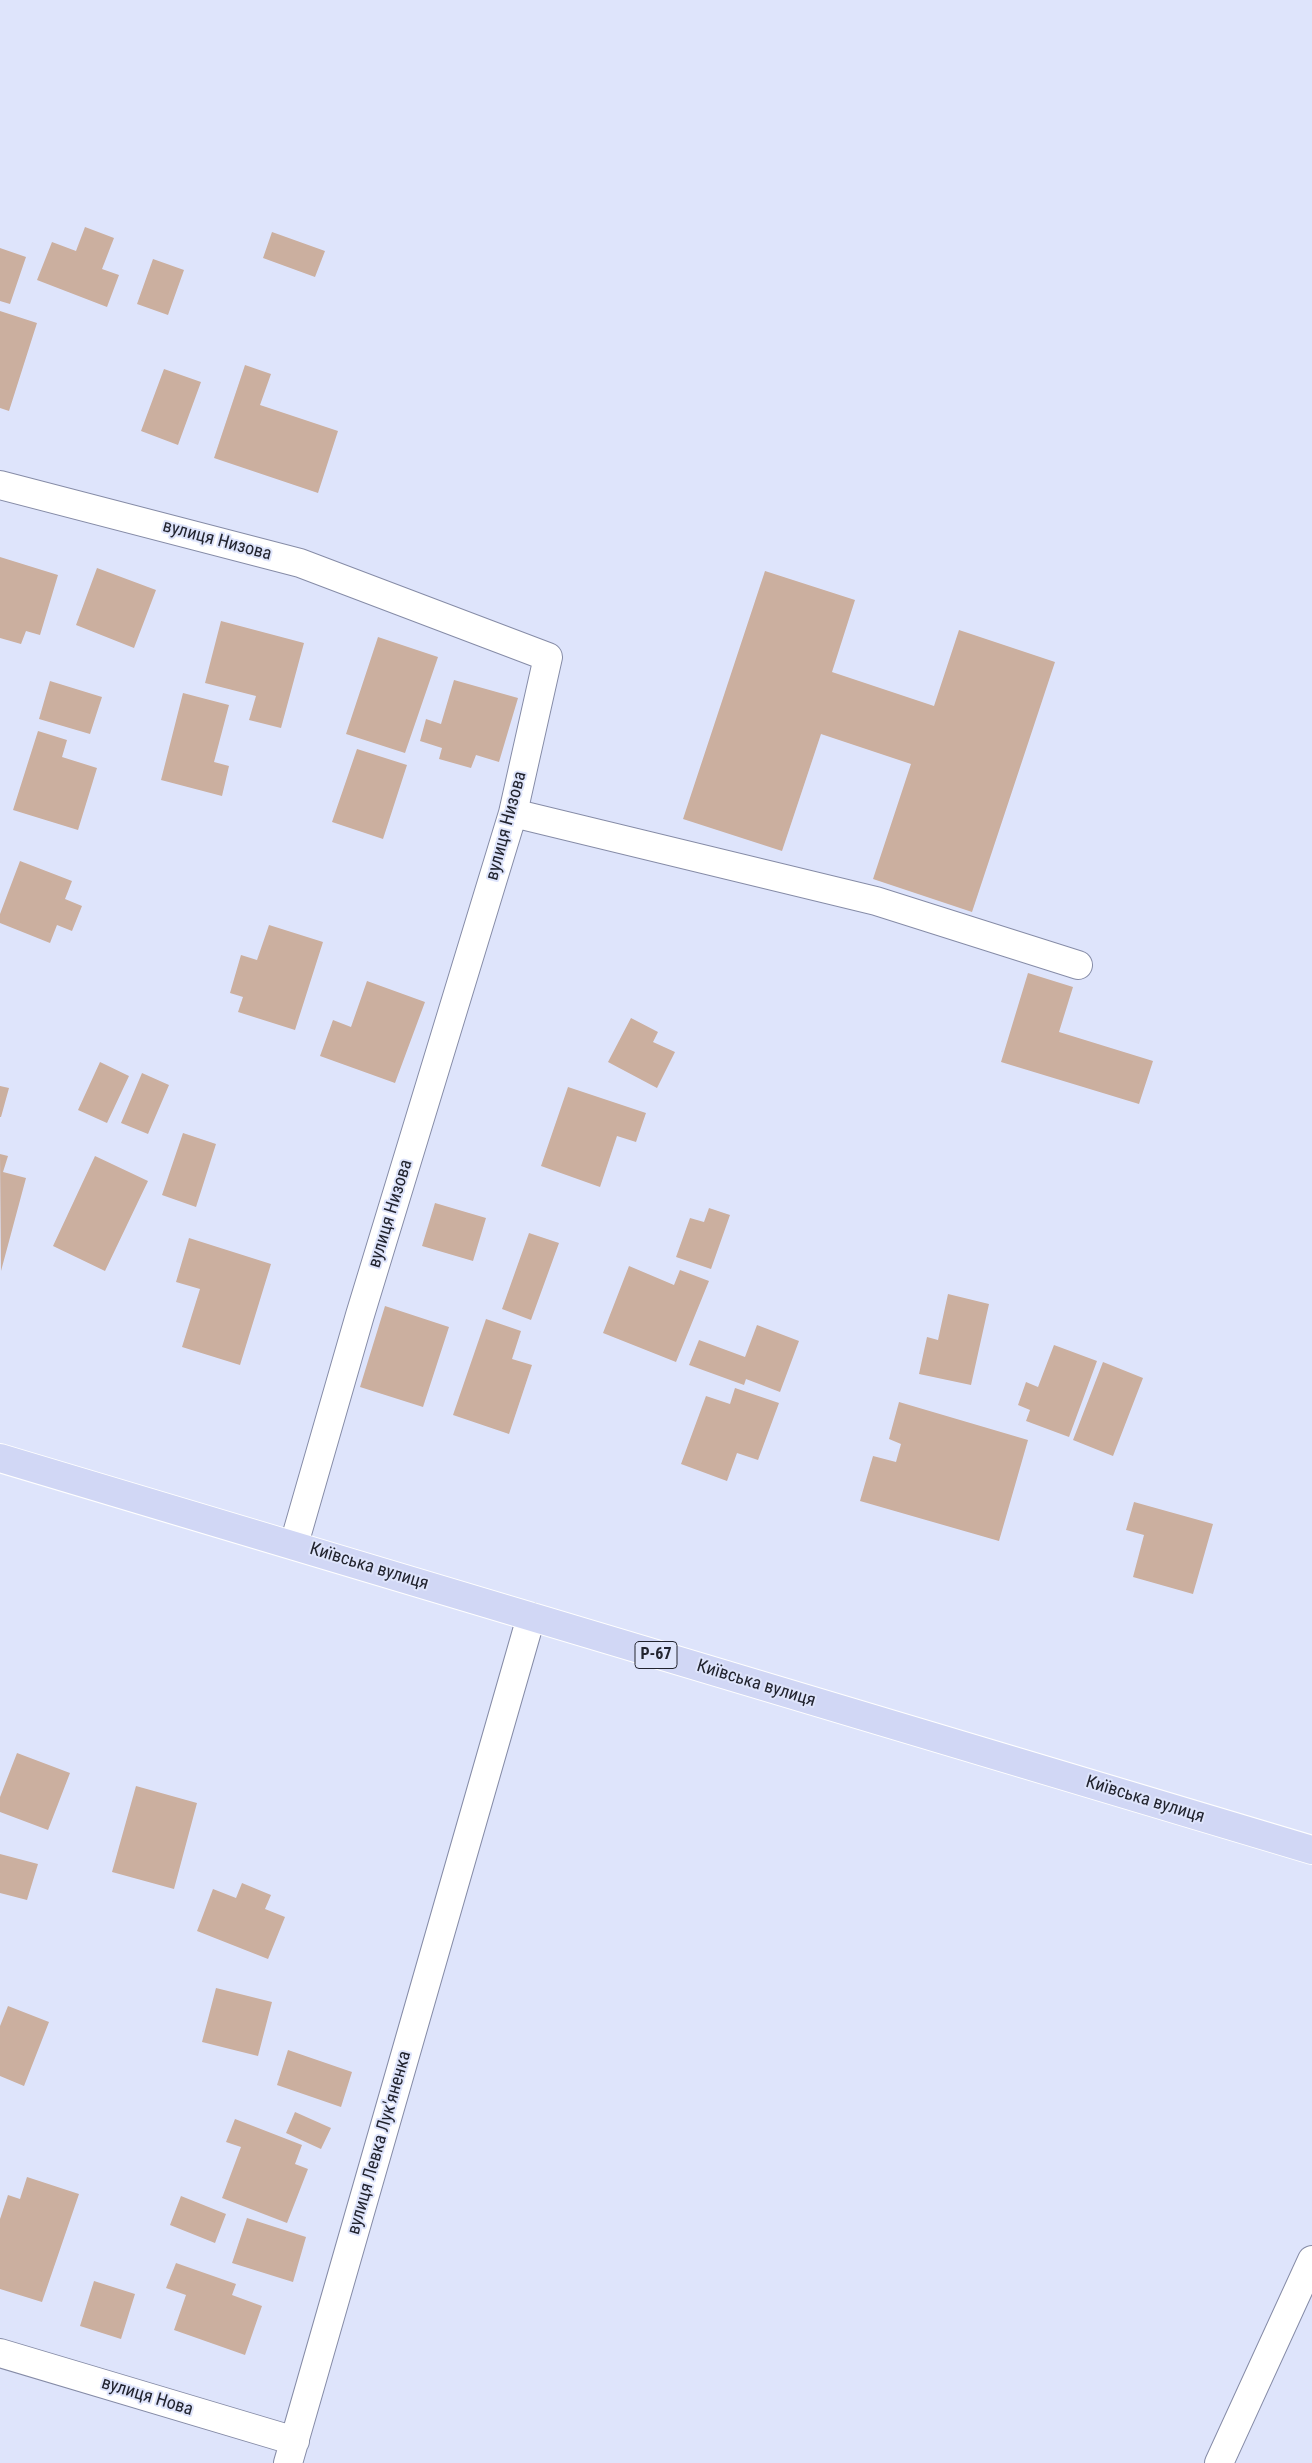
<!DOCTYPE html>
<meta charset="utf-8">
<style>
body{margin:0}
canvas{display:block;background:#dee4fb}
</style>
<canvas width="1312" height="2463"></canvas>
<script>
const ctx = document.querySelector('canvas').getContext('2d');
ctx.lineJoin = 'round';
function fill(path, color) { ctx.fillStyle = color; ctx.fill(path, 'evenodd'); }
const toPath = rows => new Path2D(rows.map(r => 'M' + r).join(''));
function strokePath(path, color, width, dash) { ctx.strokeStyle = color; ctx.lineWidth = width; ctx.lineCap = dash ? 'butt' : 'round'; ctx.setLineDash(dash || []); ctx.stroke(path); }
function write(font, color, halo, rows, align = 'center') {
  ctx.font = font + ' "Roboto Condensed",sans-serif'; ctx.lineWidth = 4; ctx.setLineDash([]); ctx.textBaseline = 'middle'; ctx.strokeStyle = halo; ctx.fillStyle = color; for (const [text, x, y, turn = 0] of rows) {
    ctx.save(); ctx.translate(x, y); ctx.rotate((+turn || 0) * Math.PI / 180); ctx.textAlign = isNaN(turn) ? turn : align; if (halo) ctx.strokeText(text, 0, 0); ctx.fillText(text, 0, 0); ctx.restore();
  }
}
fill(toPath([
 [85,227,114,238,102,269,119,275,107,307,37,280,52,242,76,251],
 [272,232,325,251,315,277,263,258],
 [0,248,26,257,10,304,0,301],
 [153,259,184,270,168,315,137,304],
 [0,311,37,323,9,411,0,408],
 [245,365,271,374,260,405,338,431,318,493,214,458],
 [164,369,201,382,178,445,141,431],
 [0,557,58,575,40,635,26,631,21,644,0,638],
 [97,568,156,590,134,648,76,625],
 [765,571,855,600,832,672,934,706,959,630,1055,662,972,912,873,879,911,764,821,734,782,851,683,819],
 [221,621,304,643,281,728,249,720,256,696,205,683],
 [378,637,438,657,405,753,346,734],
 [454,680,518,698,499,762,476,755,471,768,439,759,442,748,420,741,426,719,441,724],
 [50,681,102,697,90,734,39,719],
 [183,693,229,705,214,762,229,766,222,796,161,780],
 [38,731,67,740,62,757,97,768,78,830,13,810],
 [357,749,407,765,383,839,332,822],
 [20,861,72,881,65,899,82,906,72,931,57,925,50,943,0,923,0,914],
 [269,925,323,942,295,1030,238,1012,243,997,230,993,241,955,257,960],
 [1028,973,1073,987,1059,1032,1153,1061,1139,1104,1001,1062],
 [367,981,425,1002,395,1083,320,1056,333,1020,351,1027],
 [631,1018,658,1032,653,1042,675,1052,657,1088,608,1062],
 [100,1062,129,1076,107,1123,78,1110],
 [142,1073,169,1085,148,1134,121,1123],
 [0,1086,9,1088,1,1117,0,1117],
 [568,1087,646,1113,636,1142,617,1136,600,1187,541,1166],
 [183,1133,216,1144,196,1207,162,1195],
 [0,1154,8,1156,3,1172,26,1178,1,1271],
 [95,1156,148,1181,105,1271,53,1246],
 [435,1203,486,1218,473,1261,422,1246],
 [709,1208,730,1215,711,1269,676,1257,690,1218,704,1222],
 [529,1233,559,1243,531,1320,502,1309],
 [189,1238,271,1264,240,1365,182,1347,200,1289,176,1282],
 [629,1266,674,1285,680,1270,709,1281,676,1362,603,1333],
 [948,1294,989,1304,971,1385,919,1374,927,1337,938,1340],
 [385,1306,449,1327,423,1407,360,1387],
 [486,1319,521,1331,512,1359,532,1365,509,1434,453,1415],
 [757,1325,799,1341,780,1392,746,1379,744,1385,689,1365,699,1340,745,1357],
 [1054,1345,1097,1361,1069,1437,1026,1421,1030,1410,1018,1405,1026,1382,1038,1387],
 [1103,1362,1143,1378,1113,1456,1073,1440],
 [735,1388,779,1403,758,1460,737,1453,727,1481,681,1464,706,1396,730,1404],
 [899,1402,1028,1440,999,1541,860,1501,873,1456,896,1462,901,1444,889,1439],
 [1134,1502,1213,1524,1193,1594,1133,1577,1144,1535,1126,1530],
 [17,1753,70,1773,48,1830,0,1812,0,1797],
 [136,1786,197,1803,174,1889,112,1872],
 [0,1854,38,1864,27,1900,0,1893],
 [242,1883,271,1895,265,1909,285,1917,268,1959,197,1931,213,1889,236,1898],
 [216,1988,272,2002,258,2056,202,2042],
 [8,2006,49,2022,24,2086,0,2076,0,2026],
 [288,2050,352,2072,341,2107,277,2085],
 [295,2112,331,2128,321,2149,286,2133],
 [235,2119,302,2145,295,2164,308,2169,287,2223,222,2198,241,2147,226,2142],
 [27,2177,79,2194,42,2302,0,2289,0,2219,8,2195,20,2199],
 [181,2196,226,2214,215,2243,170,2225],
 [247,2218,306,2237,293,2282,232,2263],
 [176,2263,236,2284,232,2295,262,2306,245,2355,174,2330,186,2295,166,2288],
 [94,2281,135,2294,121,2339,80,2326]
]), '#cbaf9f');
const minor = toPath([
 [0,485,300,563,548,657,513,813,360,1315,294,1544],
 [513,813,876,901,1078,965],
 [0,2353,295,2441],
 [288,2463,531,1617],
 [1219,2463,1312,2260]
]);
const major = toPath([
 [0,1458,1312,1850]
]);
strokePath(minor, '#868ca7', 30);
strokePath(major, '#fff', 30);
strokePath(minor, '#fff', 28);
strokePath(major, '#d1d7f5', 28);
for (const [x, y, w] of [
 [656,1655,42]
]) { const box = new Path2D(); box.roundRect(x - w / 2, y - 13.5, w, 27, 4); ctx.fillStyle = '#dee4fb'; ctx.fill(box); strokePath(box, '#22242f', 1); }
write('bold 16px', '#22242f', null, [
 ["Р-67",656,1655]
]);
write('18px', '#22242f', '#dee4fb', [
 ["вулиця Низова",217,541,15],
 ["вулиця Низова",507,826,-75],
 ["вулиця Низова",391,1214,-73],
 ["Київська вулиця",369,1567,17],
 ["Київська вулиця",756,1684,17],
 ["Київська вулиця",1145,1800,17],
 ["вулиця Левка Лук'яненка",380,2143,-74],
 ["вулиця Нова",147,2397,17]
]);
</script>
